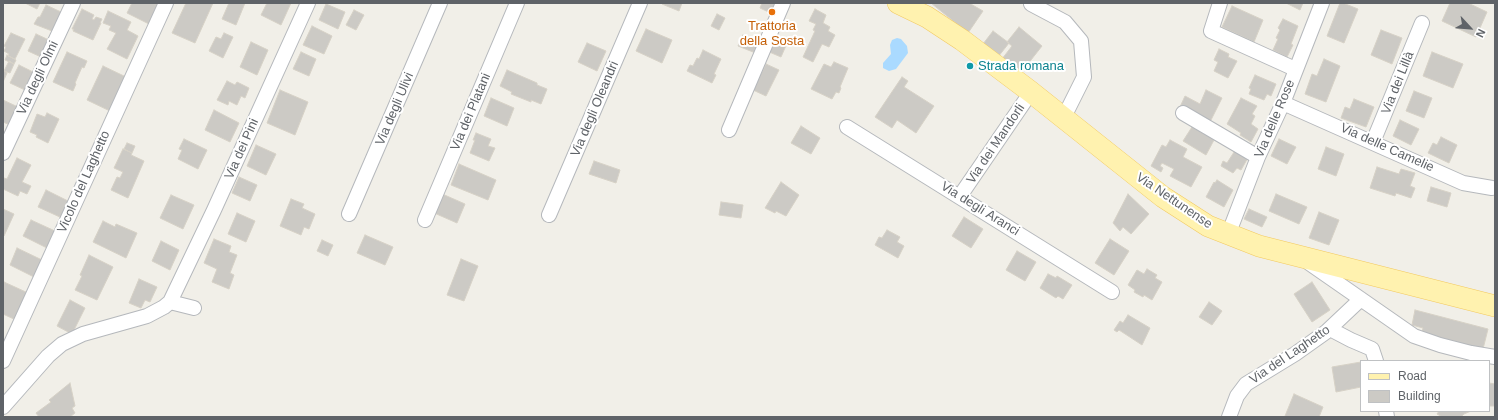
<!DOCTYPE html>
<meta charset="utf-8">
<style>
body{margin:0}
#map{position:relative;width:1498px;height:420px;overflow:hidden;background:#f1efe8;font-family:Helvetica,sans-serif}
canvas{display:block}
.frame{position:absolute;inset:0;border:4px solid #5f6368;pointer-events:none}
.legend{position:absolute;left:1360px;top:360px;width:130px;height:52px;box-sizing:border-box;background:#fff;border:1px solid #bfc1c3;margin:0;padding:5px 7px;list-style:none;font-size:12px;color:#5f6368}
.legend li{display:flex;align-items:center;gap:8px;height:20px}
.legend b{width:20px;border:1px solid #bfc1c3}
.north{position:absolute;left:1450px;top:8px;width:40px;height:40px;-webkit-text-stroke:3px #fff;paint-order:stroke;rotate:116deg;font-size:11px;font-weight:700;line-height:16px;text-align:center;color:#5f6368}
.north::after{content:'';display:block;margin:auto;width:14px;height:18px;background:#5f6368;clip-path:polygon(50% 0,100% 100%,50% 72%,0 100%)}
</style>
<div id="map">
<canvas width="1498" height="420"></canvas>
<div class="frame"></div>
<ul class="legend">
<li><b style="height:5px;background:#fff2af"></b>Road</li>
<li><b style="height:11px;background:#cccac5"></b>Building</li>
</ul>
<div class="north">N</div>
</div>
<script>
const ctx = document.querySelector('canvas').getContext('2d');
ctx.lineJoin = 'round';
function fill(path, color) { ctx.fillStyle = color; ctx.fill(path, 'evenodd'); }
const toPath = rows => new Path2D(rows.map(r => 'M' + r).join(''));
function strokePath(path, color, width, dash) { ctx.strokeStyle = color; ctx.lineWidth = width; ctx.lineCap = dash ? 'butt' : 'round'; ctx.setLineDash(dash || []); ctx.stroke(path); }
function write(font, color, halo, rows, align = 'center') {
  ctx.font = font + ' Helvetica,sans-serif'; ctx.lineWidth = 4; ctx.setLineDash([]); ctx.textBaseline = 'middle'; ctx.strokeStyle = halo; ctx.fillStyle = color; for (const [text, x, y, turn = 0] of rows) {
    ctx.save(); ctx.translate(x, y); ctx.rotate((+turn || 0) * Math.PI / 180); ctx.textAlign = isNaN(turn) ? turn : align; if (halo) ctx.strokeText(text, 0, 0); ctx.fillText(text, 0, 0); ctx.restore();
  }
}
fill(toPath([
 [897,38,901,39,907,46,908,53,896,69,889,71,883,68,883,63,891,54,890,45,892,40]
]), '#aadaff');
const building = toPath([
 [25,3,40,3,37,9,25,3],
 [132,3,158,3,149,24,127,13,132,3],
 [186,3,213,3,195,43,172,33,186,3],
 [229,3,245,3,236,25,222,19,229,3],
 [267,3,291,3,281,25,261,15,267,3],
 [662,3,682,3,679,11,662,4,662,3],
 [762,3,780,3,775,15,760,8,762,3],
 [931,3,969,3,983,11,968,33,931,3],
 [1286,3,1303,3,1300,10,1286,3],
 [1340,3,1343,3,1358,9,1344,43,1327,36,1340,3],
 [1450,3,1468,3,1487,12,1476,37,1442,21,1450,3],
 [326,4,345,12,338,29,319,20,326,4],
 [46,5,61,12,52,31,34,24,38,17,40,17,46,5],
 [1232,6,1263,20,1254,42,1222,27,1232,6],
 [82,9,94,15,92,19,94,20,96,17,102,19,100,23,101,23,93,40,73,31,74,29,72,29,82,9],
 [815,9,826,15,823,23,830,27,828,31,835,35,829,47,822,44,813,62,803,57,815,31,813,30,816,24,809,21,815,9],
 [354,10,364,15,356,30,346,25,354,10],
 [108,11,131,22,127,30,138,36,127,59,107,49,116,33,109,30,111,26,103,23,108,11],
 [717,14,725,18,719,30,711,26,717,14],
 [1283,19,1298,26,1291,44,1293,45,1287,57,1273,50,1278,39,1276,38,1280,30,1278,28,1283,19],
 [312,26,332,36,324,54,303,45,312,26],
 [1019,27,1042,46,1020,74,1002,59,1012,46,1007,42,1019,27],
 [646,29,672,40,662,63,636,51,646,29],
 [1381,30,1402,38,1392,64,1371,55,1381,30],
 [993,31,1009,43,998,57,983,44,993,31],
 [11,33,25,39,15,59,8,56,9,54,4,51,6,47,4,46,11,33],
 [224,33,233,37,223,58,209,51,216,37,221,39,224,33],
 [36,34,49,40,41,57,28,51,36,34],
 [743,35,762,43,758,54,738,46,743,35],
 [773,35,788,41,781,57,767,51,773,35],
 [251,42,268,50,257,75,240,67,251,42],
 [587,43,606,51,597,71,578,62,587,43],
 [1219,49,1229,54,1228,57,1237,61,1228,78,1214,71,1218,62,1214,60,1219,49],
 [703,50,721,59,714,74,716,75,712,83,687,71,690,65,693,66,697,58,699,59,703,50],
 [67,52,87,61,84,68,82,67,75,83,76,84,73,91,53,82,67,52],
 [301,52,316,59,309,76,293,69,301,52],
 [1432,52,1463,64,1453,88,1423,76,1432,52],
 [7,55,16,60,14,64,5,60,7,55],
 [1324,59,1340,66,1326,102,1305,94,1312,74,1317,76,1324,59],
 [9,61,14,64,10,73,4,71,9,61],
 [834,62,848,68,840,87,841,88,839,93,836,92,832,99,811,89,824,64,831,67,834,62],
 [766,64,779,70,766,96,753,90,766,64],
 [19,65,33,72,25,90,10,83,19,65],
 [103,66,126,77,110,111,87,100,103,66],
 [3,70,7,73,3,82,3,70],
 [507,70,537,83,537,85,547,89,541,104,531,100,531,102,511,94,512,92,500,86,507,70],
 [1255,75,1276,84,1271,96,1267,94,1264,100,1249,94,1251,89,1249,88,1255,75],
 [902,77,908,81,904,87,934,106,916,133,897,120,892,128,875,117,902,77],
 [227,81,235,85,237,82,249,88,245,98,241,96,237,105,229,101,228,105,217,100,227,81],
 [280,90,308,102,295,135,267,123,280,90],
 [1206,90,1222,98,1210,122,1180,107,1185,96,1200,104,1206,90],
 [1414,91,1432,98,1424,118,1406,111,1414,91],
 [491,98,514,108,507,126,484,116,491,98],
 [1241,98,1257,106,1252,114,1255,116,1251,124,1258,129,1251,142,1240,135,1241,133,1227,124,1241,98],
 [1354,99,1374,107,1366,127,1341,118,1345,107,1350,109,1354,99],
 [3,100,18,107,10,125,3,122,3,100],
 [214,110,239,123,230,142,205,130,214,110],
 [47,113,59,119,48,143,36,137,37,135,30,132,37,114,45,117,47,113],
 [1400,120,1419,129,1411,145,1393,136,1400,120],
 [801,126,820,138,811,154,791,143,801,126],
 [1192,127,1214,140,1206,155,1183,141,1192,127],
 [476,133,491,139,488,146,495,148,489,161,470,153,475,140,473,140,476,133],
 [1441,137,1457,145,1449,163,1428,153,1433,143,1437,145,1441,137],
 [184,139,207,150,198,169,178,159,182,150,179,149,184,139],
 [1279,139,1296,147,1287,164,1271,156,1279,139],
 [1170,140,1187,149,1183,157,1202,167,1191,187,1170,176,1174,169,1162,163,1160,166,1163,168,1161,172,1151,166,1162,145,1166,147,1170,140],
 [127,143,135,146,132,153,124,149,127,143],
 [256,145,276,154,266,175,247,166,256,145],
 [1326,147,1344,154,1336,176,1318,169,1326,147],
 [123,149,132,153,131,155,144,161,128,198,111,190,117,177,120,178,123,172,114,168,123,149],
 [1236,149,1249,156,1241,170,1237,168,1233,173,1221,166,1223,161,1227,163,1236,149],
 [17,158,31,165,22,182,31,186,27,194,20,191,18,196,3,189,3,180,4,178,7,179,17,158],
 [594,161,620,170,616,183,589,174,594,161],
 [459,164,496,180,488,200,451,185,459,164],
 [1377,167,1399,174,1401,169,1415,173,1410,186,1415,188,1411,198,1396,193,1395,196,1370,188,1377,167],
 [239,177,257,185,250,201,232,193,239,177],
 [1217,180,1233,190,1224,207,1206,197,1214,182,1215,183,1217,180],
 [781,182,799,195,786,216,776,211,775,213,765,208,781,182],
 [1431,187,1451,193,1447,207,1427,201,1431,187],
 [46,190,70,202,62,218,38,207,46,190],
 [440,193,465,204,457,223,432,212,440,193],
 [1128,194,1149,214,1131,234,1123,227,1120,231,1113,223,1128,194],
 [1276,194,1307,207,1299,224,1269,211,1276,194],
 [171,195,194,205,183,229,160,218,171,195],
 [291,199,304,204,302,208,315,214,309,229,304,227,301,235,280,226,291,199],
 [721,202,743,205,741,218,719,215,721,202],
 [3,209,14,214,4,236,3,236,3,209],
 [1249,209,1267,217,1262,227,1244,219,1249,209],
 [1319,212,1339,220,1329,245,1309,238,1319,212],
 [237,213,255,221,246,242,228,234,237,213],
 [964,217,983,229,971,248,952,236,964,217],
 [31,220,55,231,47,248,23,236,31,220],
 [103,221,115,227,116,224,137,233,126,258,93,242,103,221],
 [887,230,900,237,897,242,904,246,898,258,875,245,879,237,882,238,887,230],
 [365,235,393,247,385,265,357,253,365,235],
 [214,239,231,246,229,252,237,255,230,273,234,275,229,289,212,282,217,269,204,263,214,239],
 [1110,239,1129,251,1114,275,1095,263,1110,239],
 [322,240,333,245,328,256,317,251,322,240],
 [161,241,179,250,170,270,152,261,161,241],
 [17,248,42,260,34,277,10,265,17,248],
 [1017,251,1036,262,1025,281,1006,270,1017,251],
 [89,255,113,267,97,300,75,290,82,276,80,275,89,255],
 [461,259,478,266,464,301,447,295,461,259],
 [1147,269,1157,275,1155,278,1162,282,1152,300,1144,295,1143,297,1134,292,1135,290,1128,285,1137,270,1144,274,1147,269],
 [1048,274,1056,278,1057,276,1072,285,1063,299,1058,296,1056,298,1040,288,1048,274],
 [139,279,157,287,150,302,145,300,141,308,129,303,139,279],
 [4,282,28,293,16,320,3,314,4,282],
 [1312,282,1330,310,1312,322,1294,294,1312,282],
 [70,300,85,308,72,334,57,326,70,300],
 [1209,302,1222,311,1212,325,1199,317,1209,302],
 [1415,310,1488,329,1483,349,1422,333,1423,328,1412,325,1415,310],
 [1128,315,1150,328,1142,345,1119,330,1117,332,1114,330,1120,321,1123,323,1128,315],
 [1361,362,1361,387,1336,392,1332,367,1361,362],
 [70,383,75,406,72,408,75,413,70,417,39,417,36,413,51,402,49,400,70,383],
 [1489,383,1495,384,1495,406,1489,406,1489,383],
 [1294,394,1323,407,1319,417,1288,417,1285,416,1294,394],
 [1439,411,1471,411,1464,414,1461,417,1442,417,1437,414,1439,411]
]);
fill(building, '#cccac5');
strokePath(building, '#d6d1c6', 1);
const minor = toPath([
 [1220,3,1211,31,1295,69],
 [1031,4,1065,22,1081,41,1084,77,1064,117],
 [1283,103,1463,183,1492,188],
 [1183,113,1258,157],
 [847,127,1112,292],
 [729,130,783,3],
 [1373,142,1422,23],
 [3,153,73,3],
 [960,196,1031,92],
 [349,214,440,3],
 [549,215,640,3],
 [425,220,517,3],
 [1228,235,1258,157,1283,103,1322,3],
 [1309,263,1414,336,1440,345,1471,353,1495,357],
 [170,302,194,308],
 [1330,329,1351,340,1372,349,1376,361],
 [3,361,166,3],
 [3,407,48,356,62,344,83,334,147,316,164,307,170,302,214,210,308,3],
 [1386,411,1387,417],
 [1229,417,1237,396,1246,384,1295,354,1326,332,1361,299]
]);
const primary = toPath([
 [898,3,927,17,962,40,1031,92,1163,197,1208,226,1259,246,1495,306]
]);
strokePath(minor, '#b5b8bc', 16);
strokePath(primary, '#f2c960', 22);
strokePath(minor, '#fff', 14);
strokePath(primary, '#fff2af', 21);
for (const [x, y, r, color] of [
 [772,12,4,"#e8710a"],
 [970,66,4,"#0f9aa8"]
]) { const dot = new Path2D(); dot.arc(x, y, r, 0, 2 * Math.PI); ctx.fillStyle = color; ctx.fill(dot); strokePath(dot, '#fff', 1.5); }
write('13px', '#c56008', '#fff', [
 ["Trattoria",772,26],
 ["della Sosta",772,41]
]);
write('13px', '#0d838f', '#fff', [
 ["Strada romana",978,66]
], 'left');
write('13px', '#5f6368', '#fff', [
 ["Via degli Olmi",38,78,-65],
 ["Via dei Lillà",1398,83,-68],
 ["Via degli Ulivi",395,109,-67],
 ["Via degli Oleandri",595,109,-67],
 ["Via dei Platani",471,112,-67],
 ["Via delle Rose",1275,119,-67],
 ["Via dei Mandorli",996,144,-56],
 ["Via delle Camelie",1387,148,24],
 ["Via dei Pini",242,149,-66],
 ["Vicolo del Laghetto",84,182,-66],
 ["Via Nettunense",1174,201,34],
 ["Via degli Aranci",980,209,32],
 ["Via del Laghetto",1290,355,-34]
]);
</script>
